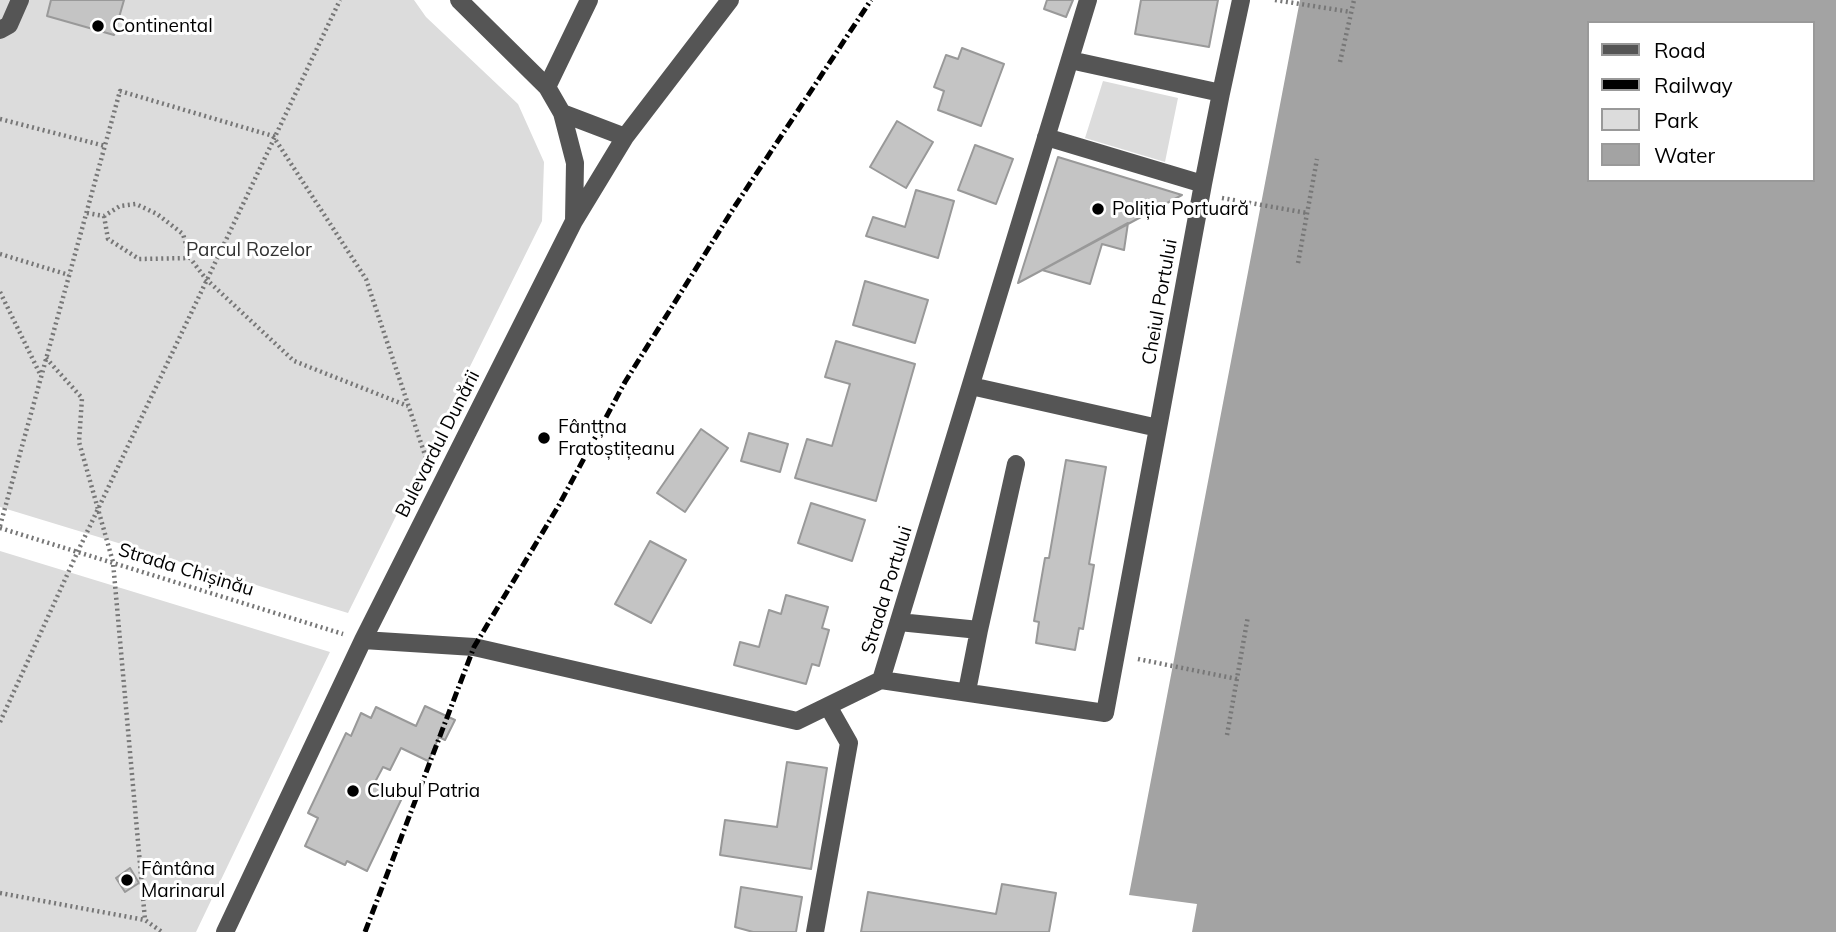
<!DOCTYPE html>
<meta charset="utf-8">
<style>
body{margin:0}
#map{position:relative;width:1836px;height:932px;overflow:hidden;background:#fff;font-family:Mulish,sans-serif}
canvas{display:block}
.legend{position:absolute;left:1587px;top:21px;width:228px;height:161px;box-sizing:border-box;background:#fff;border:2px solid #999;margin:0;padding:9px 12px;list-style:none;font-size:21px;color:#000}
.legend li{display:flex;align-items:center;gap:14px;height:35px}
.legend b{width:35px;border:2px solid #999}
</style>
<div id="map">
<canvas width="1836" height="932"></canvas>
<ul class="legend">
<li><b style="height:9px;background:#555"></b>Road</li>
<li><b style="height:9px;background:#000"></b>Railway</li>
<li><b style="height:19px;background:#dcdcdc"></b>Park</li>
<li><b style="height:19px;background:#a3a3a3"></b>Water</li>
</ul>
</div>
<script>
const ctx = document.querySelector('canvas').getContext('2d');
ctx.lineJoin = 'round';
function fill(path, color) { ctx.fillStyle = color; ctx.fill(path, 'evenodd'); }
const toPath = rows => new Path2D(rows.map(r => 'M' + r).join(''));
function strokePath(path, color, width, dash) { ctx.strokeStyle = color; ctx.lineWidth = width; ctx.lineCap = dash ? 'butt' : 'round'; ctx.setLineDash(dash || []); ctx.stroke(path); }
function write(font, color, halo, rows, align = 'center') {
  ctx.font = font + ' Mulish,sans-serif'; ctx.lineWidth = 6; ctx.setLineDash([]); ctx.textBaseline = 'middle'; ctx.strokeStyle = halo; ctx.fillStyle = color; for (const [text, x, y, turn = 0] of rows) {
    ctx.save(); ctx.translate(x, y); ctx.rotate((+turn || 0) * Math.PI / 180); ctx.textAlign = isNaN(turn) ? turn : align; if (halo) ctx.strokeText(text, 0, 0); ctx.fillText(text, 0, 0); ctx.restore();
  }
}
fill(toPath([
 [0,0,414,0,426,17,518,104,544,162,542,221,348,613,0,507],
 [1103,81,1178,98,1165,162,1085,138],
 [0,551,330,652,196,932,0,932]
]), '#dcdcdc');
fill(toPath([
 [1300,0,1836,0,1836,932,1192,932,1197,904,1129,895],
 [1589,23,1813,23,1813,180,1589,180]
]), '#a3a3a3');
const building = toPath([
 [51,0,124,0,114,35,47,16,51,0],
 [1047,0,1073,0,1066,17,1044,9,1047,0],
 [1141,0,1218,0,1209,47,1135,34,1141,0],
 [962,48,1004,64,981,126,938,110,944,91,934,87,946,55,958,59,962,48],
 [897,121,933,142,906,188,870,167,897,121],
 [975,145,1013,159,996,204,958,190,975,145],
 [1058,157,1182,195,1018,283,1058,157],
 [916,190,954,201,938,258,866,236,873,217,905,227,916,190],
 [1128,223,1124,250,1102,244,1090,284,1042,270,1128,223],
 [865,281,928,300,915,343,853,325,865,281],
 [836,341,915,364,876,501,795,478,807,439,832,446,850,384,825,377,836,341],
 [701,429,728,448,685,512,657,493,701,429],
 '538 437a6 6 0 1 1 12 0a6 6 0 1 1-12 0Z',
 [749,433,788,444,780,472,741,461,749,433],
 [1066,460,1106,467,1089,564,1094,565,1083,629,1079,628,1075,650,1036,643,1039,622,1034,621,1045,558,1049,558,1066,460],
 [811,503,865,520,852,561,798,543,811,503],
 [650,541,686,560,651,623,615,604,650,541],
 [786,595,828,607,822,628,829,630,819,666,812,664,806,684,734,665,740,642,759,647,769,610,781,614,786,595],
 [425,706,455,720,445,740,439,737,428,761,401,748,390,770,383,767,374,784,402,798,367,871,347,861,345,865,305,846,318,818,308,813,346,733,351,736,361,713,371,718,376,707,416,726,425,706],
 [787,762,827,768,811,869,720,855,725,820,777,827,787,762],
 [130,868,139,883,125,892,116,878,130,868],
 [1002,884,1056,893,1049,932,861,932,868,892,996,914,1002,884],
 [741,887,802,897,796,932,753,932,735,927,741,887]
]);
fill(building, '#c4c4c4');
strokePath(building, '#999', 2);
strokePath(toPath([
 [1275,0,1351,12],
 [1340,62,1354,0],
 [0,119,105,146],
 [1222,198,1307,213],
 [87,213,104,216,120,206,136,204,157,214,183,234,190,258,206,279,294,361,408,406],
 [104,216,108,239,139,259,190,258],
 [0,254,69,275],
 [1298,263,1317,159],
 [0,292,41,376],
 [46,358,82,398,79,442,113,562,145,920],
 [0,526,120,91,273,136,366,279,427,461],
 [0,528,343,634],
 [1138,659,1237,679],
 [0,722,78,551,340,0],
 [1227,735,1248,616],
 [0,893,145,920,162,932]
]), '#777', 4.5, [2, 3.5]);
strokePath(toPath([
 [459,0,547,87,562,113,575,163,574,221],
 [0,30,9,25,20,0],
 [547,87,589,0],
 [1221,93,1241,0],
 [562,113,625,137],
 [1046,137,1203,184,1221,93,1070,60],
 [1158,428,1203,184],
 [899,622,979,630,1016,464],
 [363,640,474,647,797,721,881,680,1088,0],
 [881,680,1105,713,1158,428,971,386],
 [967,691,979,630],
 [225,932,363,640,574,221,625,137,730,0],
 [815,932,849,743,828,706]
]), '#555', 18);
strokePath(toPath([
 [365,932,474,647,559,505,625,382,735,206,871,0]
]), '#000', 5, [10, 3.5, 2, 3.5]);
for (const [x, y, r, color] of [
 [98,26,7,"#000"],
 [1098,209,7,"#000"],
 [544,438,7,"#000"],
 [353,791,7,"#000"],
 [127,880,7,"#000"]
]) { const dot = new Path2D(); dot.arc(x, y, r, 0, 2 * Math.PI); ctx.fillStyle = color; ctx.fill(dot); strokePath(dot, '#fff', 2.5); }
write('19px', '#000', '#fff', [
 ["Continental",112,26],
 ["Poliția Portuară",1112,209],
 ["Fântțna",558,427],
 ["Fratoștițeanu",558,449],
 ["Clubul Patria",367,791],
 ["Fântâna",141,869],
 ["Marinarul",141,891]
], 'left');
write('19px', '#333', '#fff', [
 ["Parcul Rozelor",249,250]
]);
write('19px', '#000', '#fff', [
 ["Cheiul Portului",1160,302,-80],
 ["Bulevardul Dunării",438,444,-63],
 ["Strada Chișinău",186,570,17],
 ["Strada Portului",887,590,-73]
]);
</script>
